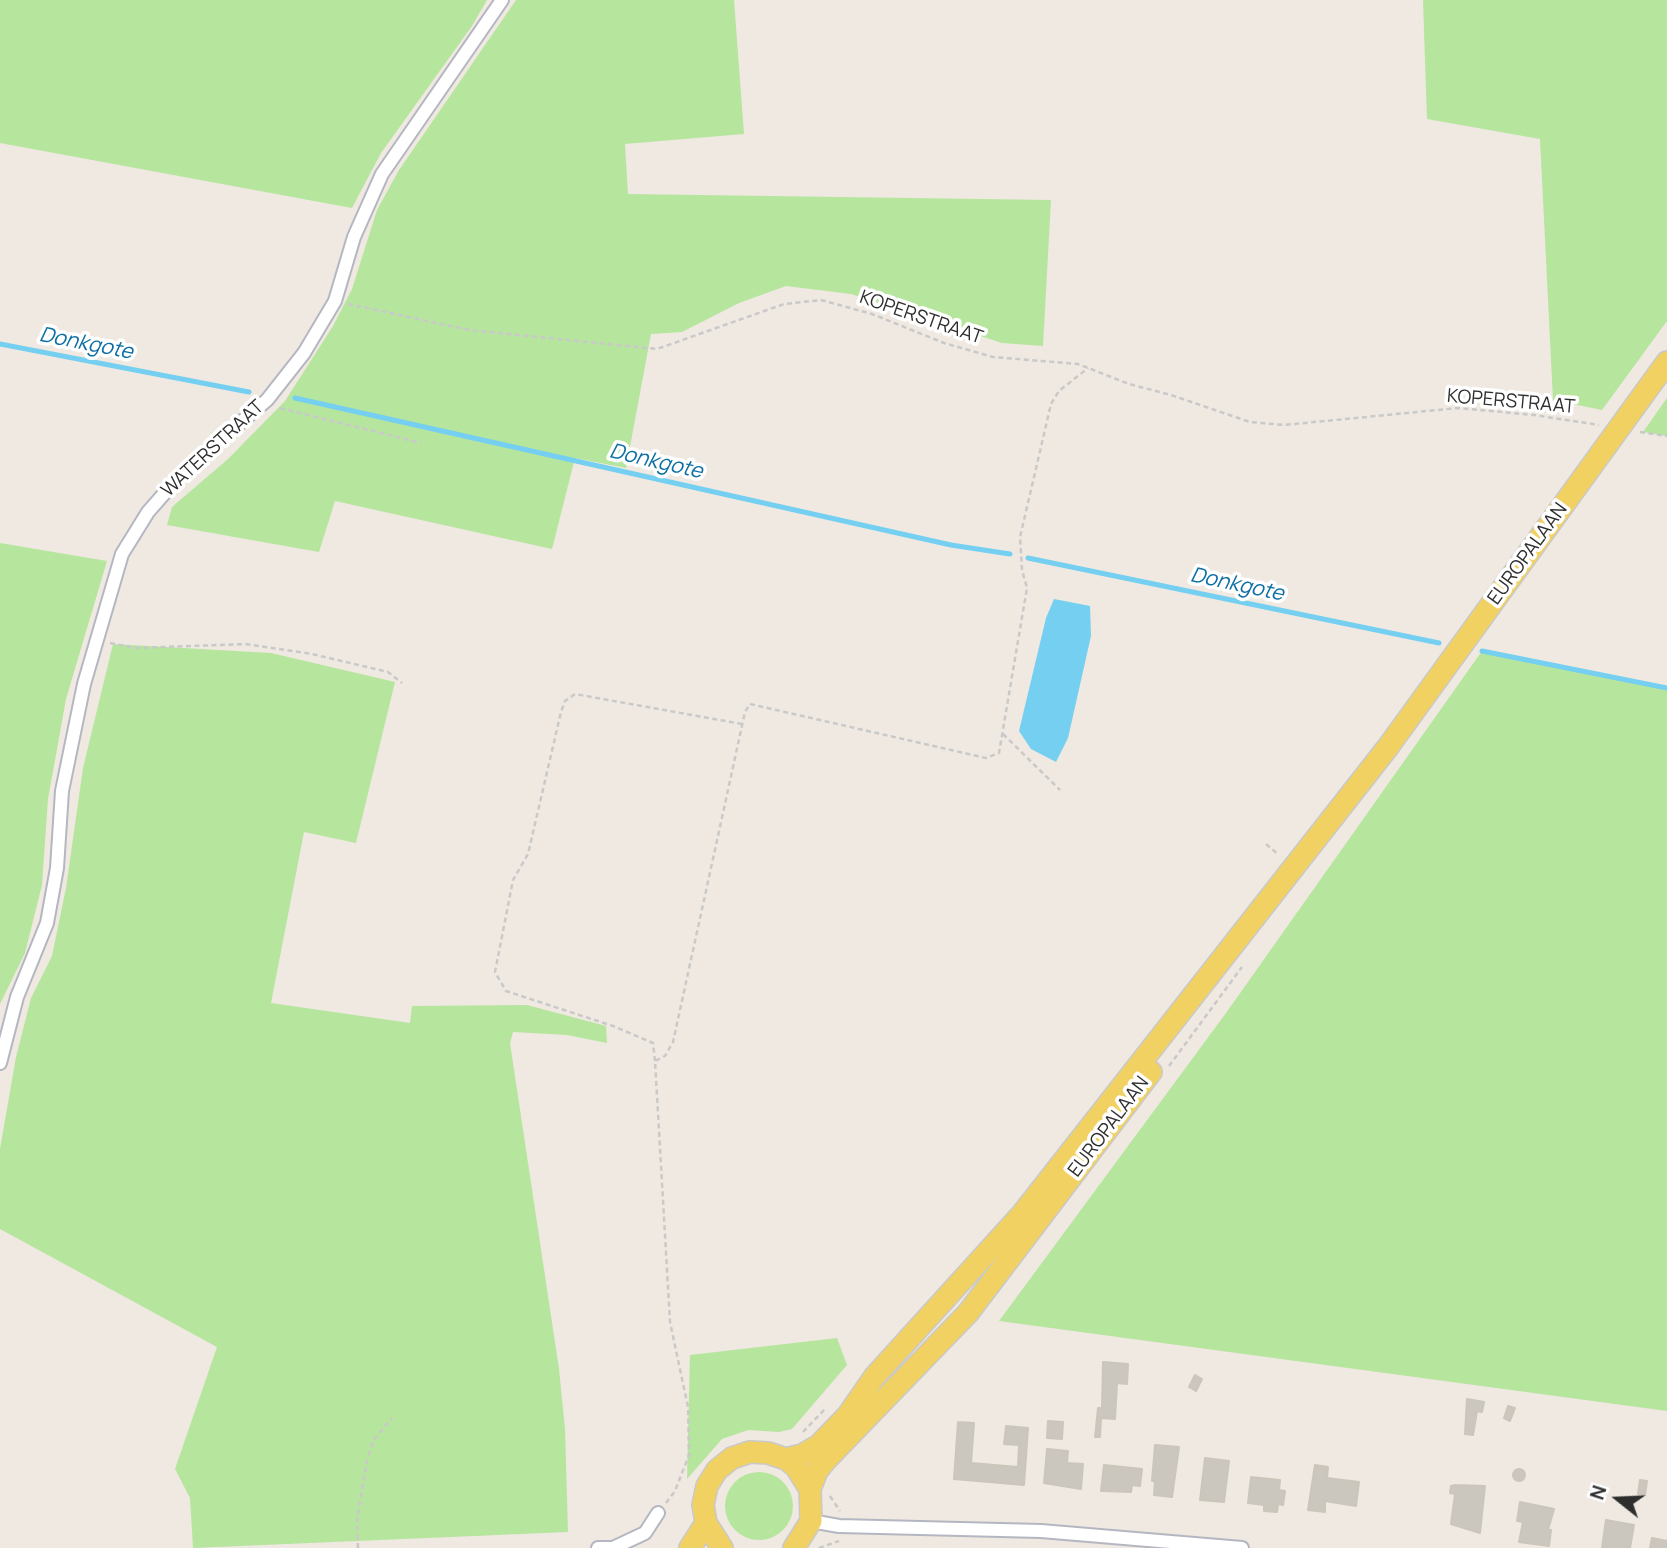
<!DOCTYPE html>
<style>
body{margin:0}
#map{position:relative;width:1667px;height:1548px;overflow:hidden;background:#efe9e1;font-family:Manrope,sans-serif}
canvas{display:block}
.north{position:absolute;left:1583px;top:1464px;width:70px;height:70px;-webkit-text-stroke:5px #fff;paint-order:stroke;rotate:288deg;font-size:19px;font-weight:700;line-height:28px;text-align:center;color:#2e2e2e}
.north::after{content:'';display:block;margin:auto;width:24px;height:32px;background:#2e2e2e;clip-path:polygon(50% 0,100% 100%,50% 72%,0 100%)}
</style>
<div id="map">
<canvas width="1667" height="1548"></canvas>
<div class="north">N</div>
</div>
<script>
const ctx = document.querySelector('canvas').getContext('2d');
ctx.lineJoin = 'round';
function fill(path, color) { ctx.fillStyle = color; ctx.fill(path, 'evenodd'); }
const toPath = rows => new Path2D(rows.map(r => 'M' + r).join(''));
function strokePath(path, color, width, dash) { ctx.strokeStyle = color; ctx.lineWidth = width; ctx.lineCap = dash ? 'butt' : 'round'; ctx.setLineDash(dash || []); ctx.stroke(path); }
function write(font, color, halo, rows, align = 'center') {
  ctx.font = font + ' Manrope,sans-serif'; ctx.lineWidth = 7; ctx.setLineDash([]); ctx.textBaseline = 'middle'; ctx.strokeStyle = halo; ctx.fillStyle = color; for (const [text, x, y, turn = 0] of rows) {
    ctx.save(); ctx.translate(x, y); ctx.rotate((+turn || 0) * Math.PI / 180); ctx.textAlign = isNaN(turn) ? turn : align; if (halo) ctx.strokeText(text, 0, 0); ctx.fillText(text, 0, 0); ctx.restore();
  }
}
fill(toPath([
 [0,0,487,0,472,26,381,153,352,208,0,143],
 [516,0,734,0,744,134,625,144,628,194,1051,200,1043,346,1002,343,851,294,786,286,739,303,682,332,651,334,626,468,575,458,552,549,335,501,319,552,167,525,172,507,228,459,285,401,333,326,352,289,377,210,399,170],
 [1423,0,1667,0,1667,321,1602,410,1553,400,1540,139,1427,119],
 [1667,398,1667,436,1643,432],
 [0,543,107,561,66,699,48,799,42,885,25,953,0,1004],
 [113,644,271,653,395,682,356,843,304,832,271,1003,410,1023,412,1006,527,1005,606,1026,607,1043,567,1035,513,1032,510,1043,559,1369,565,1429,568,1532,193,1548,190,1498,175,1469,217,1347,0,1229,0,1149,16,1057,31,998,52,956,66,888,83,768],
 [1482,651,1667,688,1667,1411,999,1321,1226,1013],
 [837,1338,847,1365,792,1429,779,1432,748,1430,722,1439,687,1479,690,1355],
 '725 1506a34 34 0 1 1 68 0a34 34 0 1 1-68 0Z'
]), '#b6e59e');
fill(toPath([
 [1054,599,1090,606,1091,636,1068,738,1056,762,1031,749,1019,731,1046,618]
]), '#75cff0');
strokePath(toPath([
 [0,344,249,392],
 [295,398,951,545,1010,554],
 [1028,558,1439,643],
 [1482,651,1667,688]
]), '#75cff0', 5);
const building = toPath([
 [1103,1362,1128,1364,1127,1384,1117,1383,1115,1419,1101,1418,1100,1437,1095,1437,1098,1408,1102,1408,1103,1362],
 [1195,1375,1202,1379,1196,1391,1189,1387,1195,1375],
 [1467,1399,1484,1402,1482,1412,1477,1411,1473,1435,1465,1434,1467,1399],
 [1508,1406,1515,1408,1510,1421,1504,1418,1508,1406],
 [1048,1421,1063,1422,1062,1439,1047,1438,1048,1421],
 [958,1422,974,1423,971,1463,1018,1467,1019,1445,1004,1444,1006,1426,1028,1428,1024,1485,954,1479,958,1422],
 [1155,1445,1179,1447,1172,1497,1154,1495,1155,1481,1152,1481,1155,1445],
 [1047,1449,1068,1451,1067,1463,1083,1464,1081,1489,1044,1483,1047,1449],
 [1205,1458,1229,1461,1224,1502,1200,1500,1205,1458],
 [1104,1465,1142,1469,1140,1486,1132,1485,1131,1492,1101,1491,1104,1465],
 [1315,1465,1328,1467,1327,1478,1359,1482,1356,1506,1325,1501,1325,1512,1308,1510,1315,1465],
 '1513 1475a6 6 0 1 1 12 0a6 6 0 1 1-12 0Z',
 [1251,1477,1280,1480,1279,1490,1285,1491,1283,1505,1278,1504,1277,1512,1264,1511,1264,1505,1248,1503,1251,1477],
 [1640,1480,1647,1481,1645,1495,1638,1494,1640,1480],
 [1456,1485,1485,1486,1480,1533,1451,1524,1455,1494,1450,1493,1451,1486,1456,1485],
 [1520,1502,1554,1509,1548,1530,1551,1530,1549,1546,1519,1542,1523,1522,1517,1521,1520,1502],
 [1606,1520,1634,1525,1630,1548,1602,1548,1606,1520],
 [1652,1538,1667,1541,1667,1548,1650,1548,1652,1538]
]);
fill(building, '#cbc7bf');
strokePath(building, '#cbc5ba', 2);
const minor = toPath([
 [0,1063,17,997,47,923,57,868,62,791,84,684,122,554,148,512,184,471,267,400,304,353,335,301,354,237,382,174,502,0],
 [811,1521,839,1526,1041,1531,1242,1548],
 [598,1548,613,1548,645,1533,658,1513]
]);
const primary = toPath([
 [786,1459,802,1455,819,1445,848,1415,875,1376,1023,1213,1388,747,1667,362],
 [810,1489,817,1471,826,1460,968,1313,1151,1072],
 [690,1548,706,1523],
 [722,1548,706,1523,703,1505,707,1486,717,1470,732,1458,750,1452,768,1453,786,1459,796,1467,810,1489,811,1521,794,1548]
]);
strokePath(minor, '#b4b7c1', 16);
strokePath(primary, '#c9c9c9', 24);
strokePath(toPath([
 [348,304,469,330,657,349,784,304,821,300,872,314,944,343,993,357,1078,364,1129,384,1171,395,1250,422,1284,425,1458,408,1534,415,1599,425],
 [280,408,421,443],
 [1640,432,1667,436],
 [110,643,136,648,246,644,312,654,388,672,402,683],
 [1003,734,1060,790],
 [1266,844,1279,855],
 [655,1061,653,1043,613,1026,506,991,495,972,513,880,528,854,561,712,565,701,575,694,742,724],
 [1169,1066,1242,967],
 [803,1432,825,1409],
 [830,1496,840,1511],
 [666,1503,675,1491,689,1455,688,1407,670,1322,655,1061,665,1056,673,1042,745,712,750,704,986,758,999,753,1027,588,1022,570,1020,537,1051,404,1059,391,1088,368],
 [358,1548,357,1520,368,1456,375,1438,392,1418],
 [819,1548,839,1541]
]), '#c9c9c9', 2.5, [5, 3.5]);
strokePath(minor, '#fff', 12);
strokePath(primary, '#f2d163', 21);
write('19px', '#2e2e2e', '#fff', [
 ["KOPERSTRAAT",921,318,19],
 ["KOPERSTRAAT",1511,402,5],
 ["WATERSTRAAT",213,449,-43],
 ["EUROPALAAN",1528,554,-54],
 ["EUROPALAAN",1109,1127,-53]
]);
write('italic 21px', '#0d6fa3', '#fff', [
 ["Donkgote",86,344,11],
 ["Donkgote",656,462,13],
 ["Donkgote",1237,585,12]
]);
</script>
